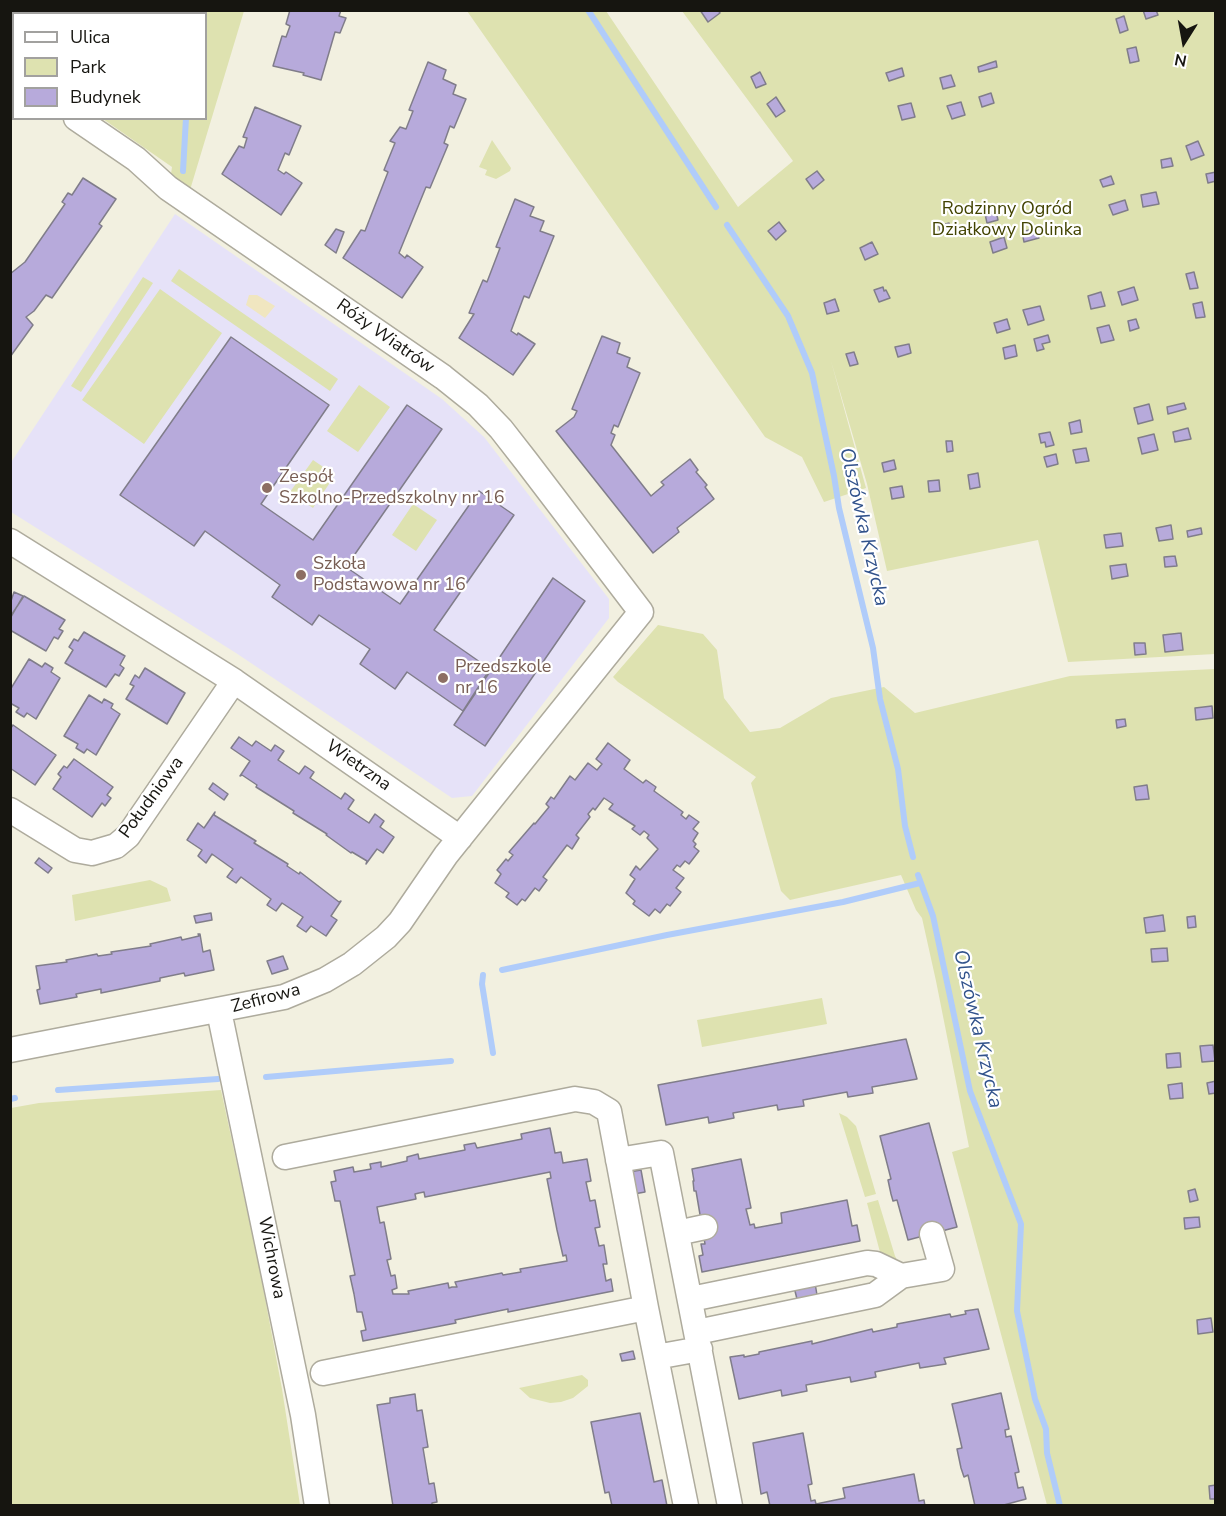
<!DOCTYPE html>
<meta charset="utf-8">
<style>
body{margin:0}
#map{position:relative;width:1226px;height:1516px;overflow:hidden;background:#f2f0e0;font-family:"Nunito Sans",sans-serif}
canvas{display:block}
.frame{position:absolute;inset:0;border:12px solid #161510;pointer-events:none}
.legend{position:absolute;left:12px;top:12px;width:195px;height:108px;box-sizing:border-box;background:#fff;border:2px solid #a2a19f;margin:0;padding:8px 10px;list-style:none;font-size:18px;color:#161510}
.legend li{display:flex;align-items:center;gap:12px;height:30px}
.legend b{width:30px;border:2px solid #a2a19f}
.north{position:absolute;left:1154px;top:12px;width:60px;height:60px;-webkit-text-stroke:4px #fff;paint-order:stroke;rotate:191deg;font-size:16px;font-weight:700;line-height:24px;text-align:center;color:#161510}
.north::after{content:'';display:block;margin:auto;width:21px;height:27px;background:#161510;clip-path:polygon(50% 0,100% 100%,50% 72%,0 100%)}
</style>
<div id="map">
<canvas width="1226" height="1516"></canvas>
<div class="frame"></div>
<ul class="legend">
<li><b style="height:8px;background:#fff"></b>Ulica</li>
<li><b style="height:16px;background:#dee2b0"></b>Park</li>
<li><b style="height:16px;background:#b7aadb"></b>Budynek</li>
</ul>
<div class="north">N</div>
</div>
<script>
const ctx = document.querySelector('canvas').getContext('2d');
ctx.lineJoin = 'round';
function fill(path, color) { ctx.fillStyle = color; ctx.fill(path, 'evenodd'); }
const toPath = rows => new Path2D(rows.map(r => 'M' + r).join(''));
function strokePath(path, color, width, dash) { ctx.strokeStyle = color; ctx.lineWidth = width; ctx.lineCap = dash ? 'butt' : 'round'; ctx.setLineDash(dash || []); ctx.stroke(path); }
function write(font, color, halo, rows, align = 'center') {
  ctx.font = font + ' "Nunito Sans",sans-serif'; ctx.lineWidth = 4.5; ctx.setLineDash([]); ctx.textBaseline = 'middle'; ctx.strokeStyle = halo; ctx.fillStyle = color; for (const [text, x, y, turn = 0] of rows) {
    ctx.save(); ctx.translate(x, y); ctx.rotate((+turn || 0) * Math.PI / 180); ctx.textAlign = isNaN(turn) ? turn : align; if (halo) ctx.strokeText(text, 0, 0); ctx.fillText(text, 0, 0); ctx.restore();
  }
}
fill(toPath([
 [175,214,442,399,484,437,609,599,609,618,472,796,452,798,236,653,11,512,10,464]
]), '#e6e2f8');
fill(toPath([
 [91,10,244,11,190,190,171,174,172,167,103,119,206,118,206,14,89,14],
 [467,11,606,11,738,207,793,161,682,11,1215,11,1215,654,1068,662,1038,540,887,571,867,484,831,361,866,488,824,502,802,457,765,437],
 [492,140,511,168,510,171,496,179,485,175,487,170,479,167],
 [179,269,338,379,330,391,171,281],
 [143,277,153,283,81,392,71,386],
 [160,289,222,333,144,444,82,400],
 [359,385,390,407,358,452,327,431],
 [313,460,335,475,313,508,290,492],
 [413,504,437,520,416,551,392,535],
 [658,625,703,634,717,650,724,698,750,732,780,728,831,698,884,687,915,713,1070,676,1215,669,1215,1505,1047,1505,952,1152,969,1147,936,981,922,918,916,910,901,875,790,900,781,891,751,783,756,777,618,682,613,677],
 [150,880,167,888,171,901,75,921,72,895],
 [822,998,827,1024,702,1047,697,1020],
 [221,1090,259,1266,282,1389,300,1505,11,1505,11,1108,39,1103],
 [839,1113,847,1117,856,1126,876,1194,865,1197],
 [878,1200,895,1256,899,1263,881,1256,867,1203],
 [582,1375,588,1380,588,1386,573,1398,561,1402,550,1403,530,1398,519,1388]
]), '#dee2b0');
fill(toPath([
 [249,295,257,295,275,306,265,318,246,305]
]), '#f0e6c0');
strokePath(toPath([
 [167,10,168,14],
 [588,10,716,207],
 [183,171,186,118],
 [727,225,788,316,812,373,834,476,839,508,873,648,880,699,898,769,905,826,913,857],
 [918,875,933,916,970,1091,1021,1224,1017,1311,1035,1399,1046,1429,1047,1453,1060,1506],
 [502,970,667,935,843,902,920,883],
 [483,975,482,984,493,1053],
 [266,1077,451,1061],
 [58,1090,218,1079],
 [10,1099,15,1098]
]), '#b0ccfa', 6);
const building = toPath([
 [10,10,66,10,64,14,14,14,14,29,10,27,10,10],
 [290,10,341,10,339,16,346,18,340,33,335,32,321,80,303,75,304,73,273,66,282,36,286,37,290,26,286,24,290,10],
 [700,10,718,10,720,13,708,22,700,10],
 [1143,10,1156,10,1158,15,1146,19,1143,10],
 [1124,16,1128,30,1120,33,1116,19,1124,16],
 [1136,47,1139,61,1130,63,1127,49,1136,47],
 [996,61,997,67,979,72,978,67,996,61],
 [428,62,446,70,443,79,456,85,453,94,466,99,454,128,450,126,444,143,448,145,430,188,426,187,399,253,405,258,407,255,423,267,402,298,343,258,361,230,365,231,388,172,384,170,395,143,390,141,400,127,406,129,413,111,409,110,428,62],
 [902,68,904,76,889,81,886,73,902,68],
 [760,72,766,84,756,88,751,77,760,72],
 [951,75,955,86,943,89,940,78,951,75],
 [991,93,994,103,982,107,979,97,991,93],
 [776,97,785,111,776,117,767,104,776,97],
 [961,102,965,115,952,119,947,106,961,102],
 [911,103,915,117,902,120,898,106,911,103],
 [255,107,301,126,289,155,285,153,278,170,284,174,286,172,302,183,281,215,222,174,239,146,244,148,247,138,243,137,255,107],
 [1198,141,1204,155,1191,160,1186,146,1198,141],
 [1171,158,1173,166,1162,168,1161,160,1171,158],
 [817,171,824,180,813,189,806,179,817,171],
 [1216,172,1216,181,1208,183,1206,174,1216,172],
 [1111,176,1114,184,1103,187,1100,180,1111,176],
 [83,178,116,199,99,224,102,226,52,298,46,295,34,311,26,317,33,325,10,357,10,274,25,262,65,204,62,202,68,193,72,195,83,178],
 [1156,192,1159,204,1143,207,1141,195,1156,192],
 [515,199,534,207,530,216,544,221,540,231,554,236,529,298,524,296,511,331,517,335,518,333,535,344,513,375,459,338,474,314,469,313,483,280,487,282,500,248,496,247,515,199],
 [1125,200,1128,210,1113,215,1109,205,1125,200],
 [996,211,998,220,987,223,985,214,996,211],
 [779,222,786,231,776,240,768,231,779,222],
 [949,223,952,232,941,235,939,226,949,223],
 [1036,228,1039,238,1024,242,1022,232,1036,228],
 [336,229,344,232,336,253,325,245,336,229],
 [1004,237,1007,248,993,253,990,242,1004,237],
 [872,242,878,254,865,260,860,248,872,242],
 [1194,272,1198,288,1190,289,1186,274,1194,272],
 [883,287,884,291,886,290,890,298,879,302,874,290,883,287],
 [1134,287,1138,300,1122,305,1118,292,1134,287],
 [1101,292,1105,306,1091,309,1088,296,1101,292],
 [835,299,839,311,827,314,824,303,835,299],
 [1202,302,1205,317,1196,318,1193,304,1202,302],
 [1040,306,1044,320,1028,325,1023,310,1040,306],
 [1007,319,1010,329,997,333,994,323,1007,319],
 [1136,319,1139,328,1130,331,1128,321,1136,319],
 [1109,325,1114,340,1101,343,1097,328,1109,325],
 [1048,335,1050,342,1042,344,1044,349,1037,351,1034,339,1048,335],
 [602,336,620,343,617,353,630,358,627,367,640,373,618,427,614,425,611,433,615,435,611,445,651,496,664,485,661,482,690,459,698,470,696,472,707,485,705,487,714,499,677,528,679,532,653,553,556,431,574,417,577,411,572,409,602,336],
 [231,337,329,405,261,504,313,540,407,405,442,429,346,567,400,604,479,491,514,515,434,630,490,669,463,711,407,672,395,689,360,664,370,649,319,615,312,625,272,597,280,585,205,531,194,546,120,495,231,337],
 [909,344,911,353,898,357,895,347,909,344],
 [1015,345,1017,356,1005,359,1003,348,1015,345],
 [854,352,858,364,850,366,846,354,854,352],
 [1184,403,1186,409,1168,414,1167,407,1184,403],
 [1149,404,1153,420,1138,424,1134,408,1149,404],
 [1080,420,1082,432,1071,434,1069,423,1080,420],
 [1188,428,1191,439,1175,442,1173,432,1188,428],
 [1050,432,1054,445,1046,447,1045,442,1041,443,1039,434,1050,432],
 [1154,434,1158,450,1142,454,1138,438,1154,434],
 [946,441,952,441,953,451,947,452,946,441],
 [1086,448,1089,461,1076,463,1073,450,1086,448],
 [1056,454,1058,464,1047,467,1044,457,1056,454],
 [894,460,896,469,884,472,882,463,894,460],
 [978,473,980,487,970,489,968,475,978,473],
 [939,480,940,491,929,492,928,481,939,480],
 [902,486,904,497,892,499,890,488,902,486],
 [1171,525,1173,539,1159,541,1156,528,1171,525],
 [1201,528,1202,534,1188,537,1187,531,1201,528],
 [1121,533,1123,546,1106,548,1104,535,1121,533],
 [1175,556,1177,566,1165,567,1164,557,1175,556],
 [1126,564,1128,576,1112,579,1110,566,1126,564],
 [553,578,585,601,485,746,454,725,553,578],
 [14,592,23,596,11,617,10,604,14,592],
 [24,596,65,620,59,629,63,631,58,639,54,637,46,651,10,630,10,617,24,596],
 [84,632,125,656,120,665,124,668,119,676,115,674,106,687,65,663,73,650,69,647,74,639,78,641,84,632],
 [1181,633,1183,650,1165,652,1163,635,1181,633],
 [1134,643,1145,643,1146,654,1135,655,1134,643],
 [29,659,42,667,45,663,53,668,51,672,60,678,36,719,27,713,24,717,16,712,19,708,10,703,10,690,29,659],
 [145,668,185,693,167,724,126,699,134,686,130,684,135,675,139,678,145,668],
 [89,695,102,703,104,699,113,704,111,708,120,714,96,755,87,749,84,753,76,748,78,744,64,736,89,695],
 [1212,706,1213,718,1196,720,1195,708,1212,706],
 [1125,719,1126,726,1117,728,1116,720,1125,719],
 [13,725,56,755,35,785,10,768,10,729,13,725],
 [239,737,252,746,256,741,271,751,275,745,284,751,278,760,299,774,305,766,314,772,310,778,341,799,345,793,354,800,348,809,369,823,375,814,384,821,380,827,394,837,383,853,377,849,366,864,367,861,352,852,351,853,326,835,327,834,293,813,294,811,256,787,257,785,242,775,240,776,250,761,231,748,239,737],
 [608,743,630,760,624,769,643,783,646,780,656,787,654,791,683,812,681,815,686,819,689,815,699,822,693,829,698,833,693,841,696,844,694,847,699,851,689,864,685,861,680,867,677,865,673,870,684,878,676,888,681,892,670,906,667,904,660,913,655,909,649,916,633,904,635,901,626,893,635,879,630,875,636,866,640,870,658,849,647,838,649,835,644,831,640,835,632,829,635,826,609,809,613,804,604,798,595,810,593,808,588,814,590,817,576,835,579,838,572,849,567,845,543,877,547,880,539,891,535,888,525,901,522,899,517,905,506,897,509,893,495,883,501,874,497,870,506,859,508,861,513,855,509,852,534,823,535,824,549,807,546,804,551,797,554,799,570,776,575,780,588,763,597,770,602,764,596,759,608,743],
 [74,759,113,787,107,795,111,798,105,806,102,803,92,817,53,789,61,777,58,774,64,766,67,768,74,759],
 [213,783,228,794,224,800,209,789,213,783],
 [1147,785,1149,799,1136,800,1134,787,1147,785],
 [215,812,214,815,256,841,254,843,288,864,287,866,299,874,300,872,339,902,341,901,331,916,337,920,326,936,311,926,306,932,297,926,303,917,282,903,276,911,267,905,271,899,241,877,236,883,227,877,233,869,212,854,206,863,198,856,202,850,187,840,198,823,204,828,215,812],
 [39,858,52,868,48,873,35,863,39,858],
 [211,913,212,920,196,923,194,916,211,913],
 [1163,915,1165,931,1146,933,1144,918,1163,915],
 [1195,916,1196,927,1188,928,1187,917,1195,916],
 [198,934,200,934,203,952,210,950,214,970,185,976,184,973,160,978,160,981,101,993,101,989,76,994,77,997,40,1004,37,990,40,989,36,966,67,962,66,960,97,954,98,956,112,954,111,952,151,946,150,944,181,937,182,940,199,936,198,934],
 [1167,948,1168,961,1152,962,1151,949,1167,948],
 [283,956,288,969,272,974,267,961,283,956],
 [906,1039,917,1079,872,1087,873,1093,848,1097,847,1092,803,1100,804,1106,783,1109,778,1110,777,1105,733,1113,734,1118,709,1123,708,1117,666,1125,658,1085,906,1039],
 [1213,1045,1215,1061,1202,1062,1200,1046,1213,1045],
 [1178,1053,1180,1053,1181,1067,1167,1068,1166,1054,1178,1053],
 [1216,1081,1216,1093,1209,1094,1207,1083,1216,1081],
 [1182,1083,1183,1098,1170,1099,1168,1085,1182,1083],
 [929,1123,957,1227,908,1240,897,1200,893,1201,891,1194,888,1180,891,1179,880,1136,929,1123],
 [550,1128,555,1153,561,1152,563,1163,587,1159,591,1181,586,1182,590,1201,595,1200,600,1227,595,1228,599,1246,604,1245,607,1264,603,1264,606,1281,611,1279,613,1291,508,1312,508,1309,455,1320,456,1323,363,1341,361,1331,366,1330,362,1312,357,1312,354,1294,350,1276,355,1275,340,1201,335,1201,331,1182,336,1181,334,1171,353,1167,354,1172,371,1169,370,1164,381,1162,381,1167,407,1161,407,1157,418,1154,419,1159,465,1150,464,1145,475,1143,477,1148,522,1139,521,1134,550,1128],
 [550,1172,551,1178,547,1179,557,1230,563,1256,566,1255,567,1261,520,1269,521,1272,503,1275,502,1273,455,1282,457,1287,452,1287,449,1288,448,1283,408,1291,409,1294,393,1294,392,1290,397,1288,395,1275,391,1276,387,1260,391,1259,384,1222,380,1223,377,1207,416,1199,415,1194,419,1193,424,1192,425,1197,550,1172],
 [741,1159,751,1208,746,1209,750,1225,754,1224,755,1228,782,1223,781,1213,847,1200,852,1226,857,1225,860,1241,702,1272,699,1256,703,1255,701,1244,705,1244,696,1191,694,1191,693,1181,694,1181,692,1169,741,1159],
 [641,1170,645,1192,634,1194,629,1172,641,1170],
 [1195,1189,1198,1200,1190,1202,1188,1191,1195,1189],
 [1199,1217,1200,1227,1185,1229,1184,1218,1199,1217],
 [815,1283,817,1295,797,1299,794,1287,815,1283],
 [978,1309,989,1349,944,1358,946,1364,920,1368,919,1363,875,1372,876,1377,851,1382,850,1377,806,1385,807,1391,782,1396,781,1390,739,1399,730,1357,744,1355,744,1357,759,1354,759,1352,812,1341,812,1344,872,1329,873,1332,897,1327,897,1324,950,1314,951,1317,966,1314,965,1311,978,1309],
 [1211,1318,1213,1332,1198,1334,1197,1320,1211,1318],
 [633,1351,635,1359,622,1361,620,1354,633,1351],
 [1001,1393,1009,1429,1005,1430,1006,1437,1011,1436,1019,1472,1015,1473,1018,1488,1023,1487,1026,1499,1000,1506,975,1506,968,1475,964,1477,961,1468,957,1449,962,1448,952,1404,1001,1393],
 [415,1394,417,1411,422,1410,428,1447,423,1448,429,1484,434,1483,437,1502,432,1503,432,1506,393,1506,377,1405,390,1403,390,1398,415,1394],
 [640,1413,654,1482,662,1480,667,1506,612,1506,609,1492,605,1493,591,1422,640,1413],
 [803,1433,812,1484,808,1485,811,1501,815,1500,816,1504,845,1498,843,1488,914,1474,919,1501,924,1500,925,1506,770,1506,767,1492,761,1494,753,1443,803,1433],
 [1216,1485,1216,1499,1210,1499,1209,1486,1216,1485]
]);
fill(building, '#b7aadb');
strokePath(building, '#807d8a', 1.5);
const minor = toPath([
 [10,72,14,75],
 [10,541,234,681,460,838],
 [10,810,75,850,92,853,116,846,128,836,234,681],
 [219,1011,303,1415,317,1506],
 [10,1050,284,997,325,980,352,964,386,937,400,922,446,855,641,612,526,461,501,429,478,405,443,377,168,188,136,159,76,118],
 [285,1157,575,1099,594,1102,609,1111,646,1308,686,1506],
 [618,1160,661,1153,730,1506],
 [677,1233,705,1227],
 [691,1299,867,1263,876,1264,901,1276],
 [697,1332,875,1295,901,1276,942,1269,932,1234],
 [656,1357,700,1349],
 [323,1373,646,1308]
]);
strokePath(minor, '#aeab9d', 27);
strokePath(minor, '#fff', 24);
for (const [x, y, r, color] of [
 [267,488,6,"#8d6e63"],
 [301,575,6,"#8d6e63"],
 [443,678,6,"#8d6e63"]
]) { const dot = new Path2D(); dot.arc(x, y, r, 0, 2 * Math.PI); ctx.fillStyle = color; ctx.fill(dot); strokePath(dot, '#fff', 2); }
write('18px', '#424301', '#fff', [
 ["Rodzinny Ogród",1007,210],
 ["Działkowy Dolinka",1007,231]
]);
write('18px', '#161510', '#fff', [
 ["Róży Wiatrów",385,337,35],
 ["Wietrzna",358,766,35],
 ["Południowa",152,798,-54],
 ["Zefirowa",266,999,-15],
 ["Wichrowa",271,1258,79]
]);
write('18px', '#785e54', '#fff', [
 ["Zespół",279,478],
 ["Szkolno-Przedszkolny nr 16",279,499],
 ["Szkoła",313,565],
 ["Podstawowa nr 16",313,586],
 ["Przedszkole",455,668],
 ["nr 16",455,689]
], 'left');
write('italic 20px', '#31528b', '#fff', [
 ["Olszówka Krzycka",863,527,77],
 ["Olszówka Krzycka",977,1029,77]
]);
</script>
